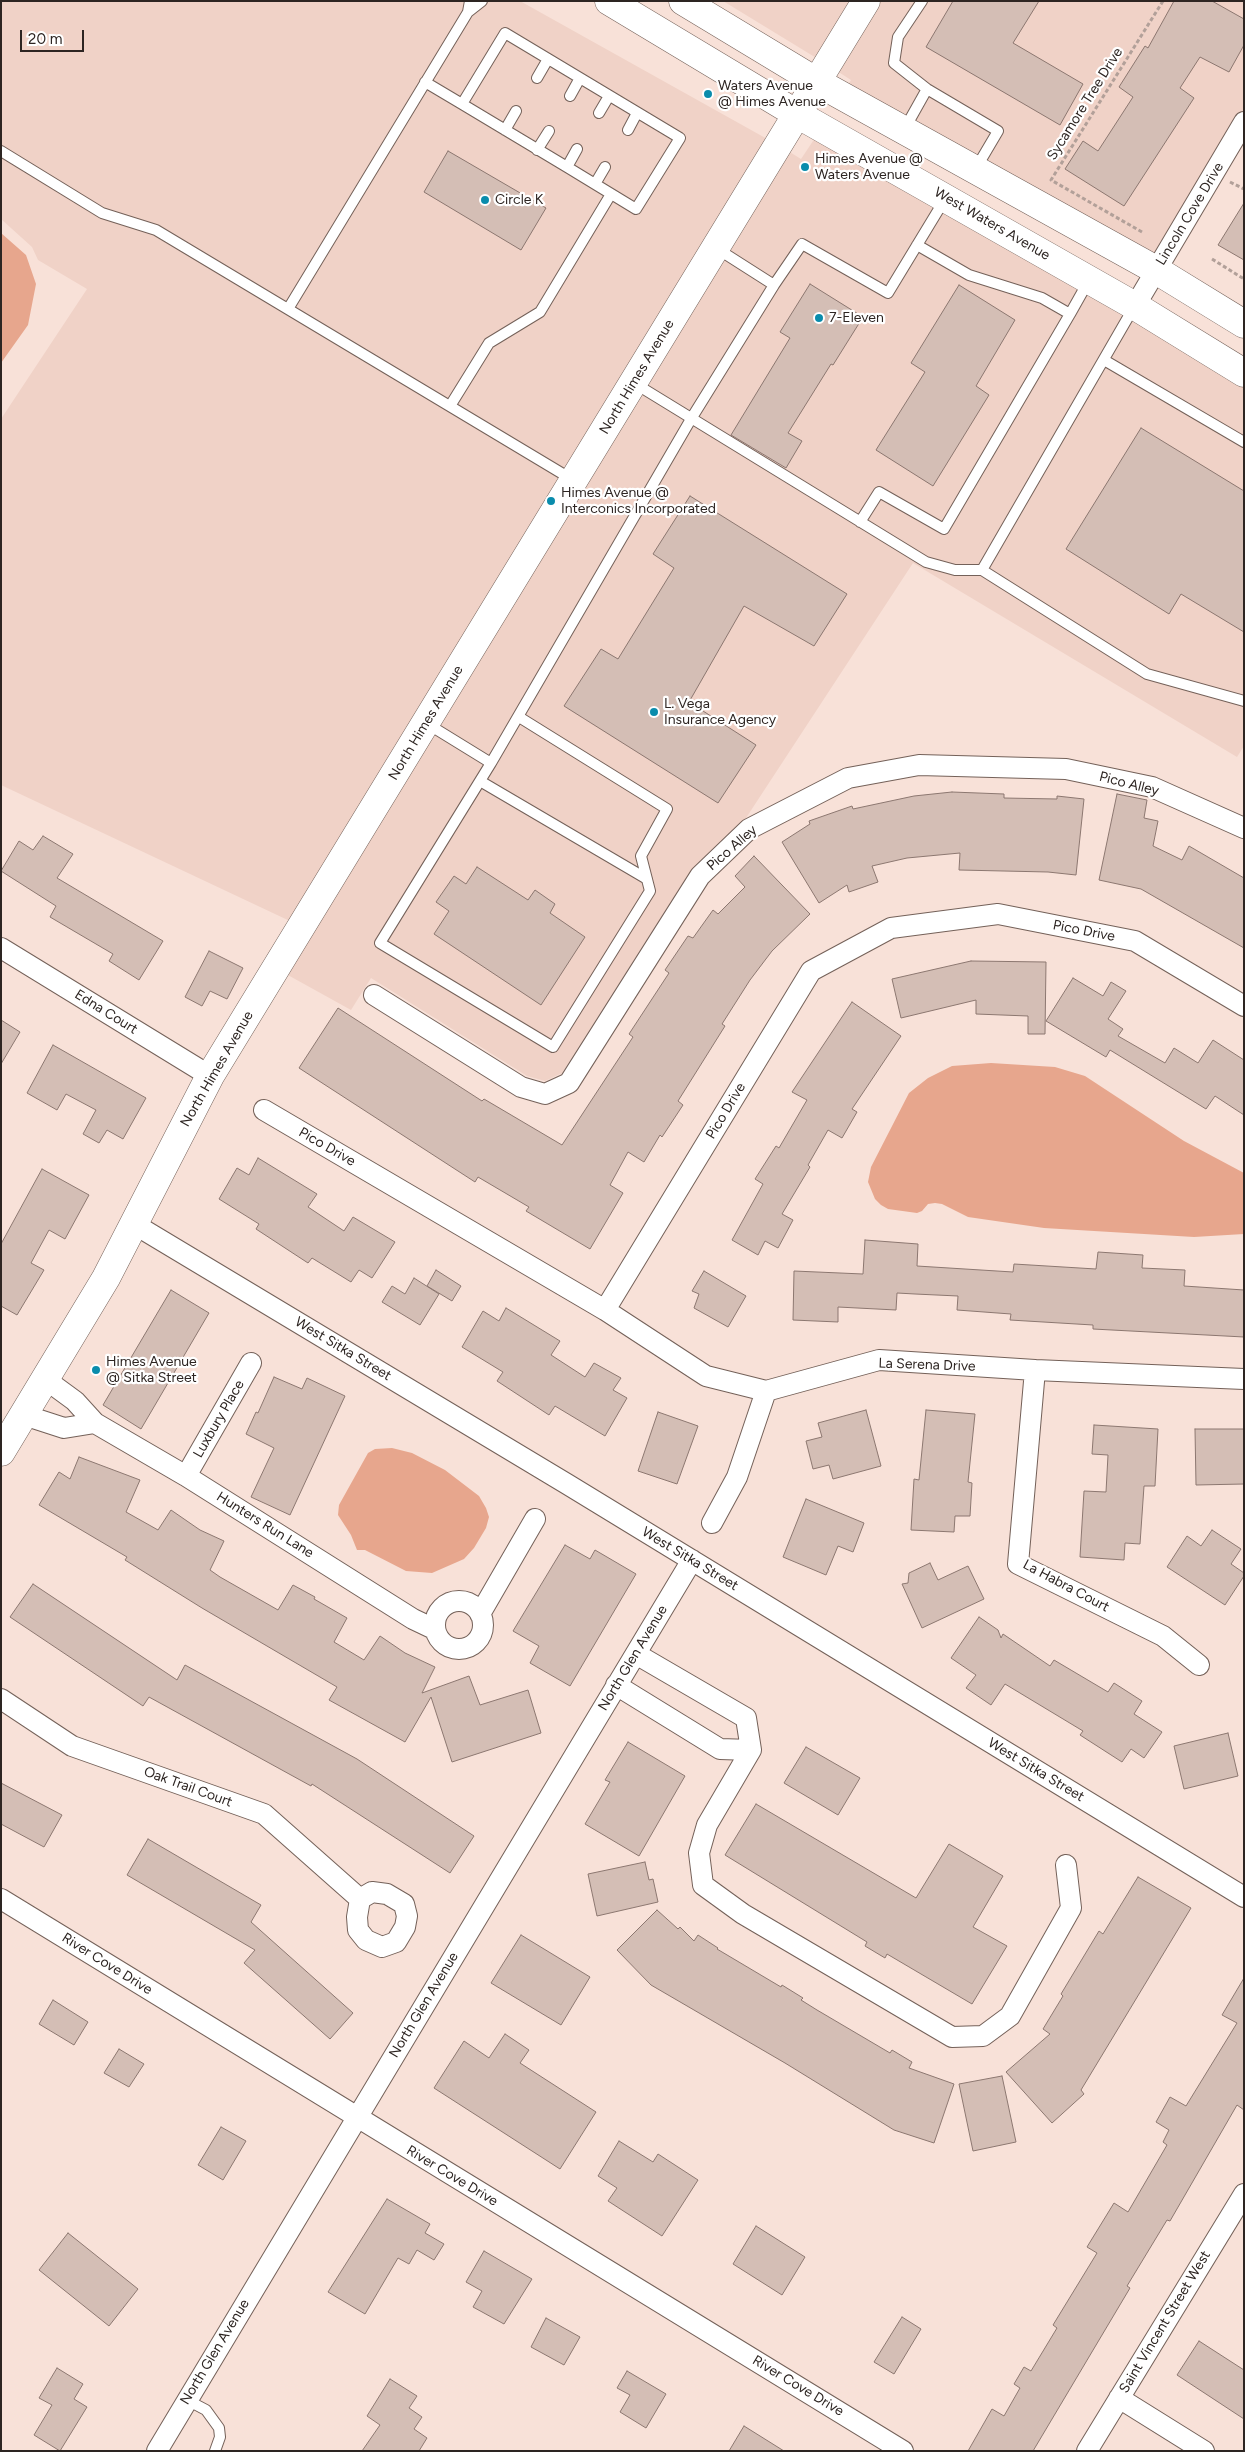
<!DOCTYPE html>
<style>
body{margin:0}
#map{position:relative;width:1245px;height:2452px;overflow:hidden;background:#f8e1d8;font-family:Figtree,sans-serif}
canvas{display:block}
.frame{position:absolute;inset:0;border:2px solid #2d2522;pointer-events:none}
.scale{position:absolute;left:20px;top:30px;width:64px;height:22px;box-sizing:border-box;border:2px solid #2d2522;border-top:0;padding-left:6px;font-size:15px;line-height:18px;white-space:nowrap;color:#2d2522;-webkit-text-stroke:4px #fff;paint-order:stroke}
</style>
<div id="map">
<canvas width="1245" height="2452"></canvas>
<div class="frame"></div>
<div class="scale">20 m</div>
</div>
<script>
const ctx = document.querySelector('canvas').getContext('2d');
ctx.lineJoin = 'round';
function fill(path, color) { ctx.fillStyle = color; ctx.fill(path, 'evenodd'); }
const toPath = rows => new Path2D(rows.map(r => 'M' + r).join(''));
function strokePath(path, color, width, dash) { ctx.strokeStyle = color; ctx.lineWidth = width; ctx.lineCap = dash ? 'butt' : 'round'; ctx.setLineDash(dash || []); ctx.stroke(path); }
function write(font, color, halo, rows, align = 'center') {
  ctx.font = font + ' Figtree,sans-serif'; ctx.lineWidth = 4.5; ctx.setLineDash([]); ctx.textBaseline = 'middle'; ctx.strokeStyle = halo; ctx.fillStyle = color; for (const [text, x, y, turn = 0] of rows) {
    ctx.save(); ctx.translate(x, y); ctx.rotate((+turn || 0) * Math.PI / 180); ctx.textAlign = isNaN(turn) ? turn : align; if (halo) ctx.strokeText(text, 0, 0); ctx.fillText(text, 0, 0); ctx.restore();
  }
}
fill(toPath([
 [1,1,520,1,769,140,292,922,1,785,1,419,87,289,38,260,32,247,1,219],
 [723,1,853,1,818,59],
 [879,1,1244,1,1244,120,1161,258,848,85,851,80,837,71],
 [815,138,1128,317,1244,388,1244,746,1237,757,913,563,746,818,691,870,562,1073,545,1081,527,1076,371,978,351,1010,286,974,788,151,801,159]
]), '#f0d2c7');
fill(toPath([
 [1,233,26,255,36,284,28,325,1,363],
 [991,1063,1055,1067,1085,1076,1184,1141,1244,1173,1244,1234,1194,1237,1044,1228,968,1217,942,1204,935,1203,928,1204,922,1211,917,1213,888,1209,881,1205,875,1199,868,1182,871,1167,909,1093,928,1078,952,1066],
 [392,1448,412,1453,445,1470,479,1496,486,1508,489,1517,486,1528,474,1548,464,1559,432,1573,406,1571,365,1550,357,1550,351,1535,338,1515,339,1505,368,1453,375,1449]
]), '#e7a68d');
const building = toPath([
 [953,1,1039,1,1013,43,1083,84,1060,125,926,47,953,1],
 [1174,1,1212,1,1244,19,1244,45,1229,72,1200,57,1180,88,1194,98,1124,206,1065,169,1083,141,1098,151,1133,97,1119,87,1145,46,1148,48,1174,1],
 [448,151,546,208,521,250,424,192,448,151],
 [1244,203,1244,260,1218,245,1244,203],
 [810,284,863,317,833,365,831,364,788,433,802,441,786,468,731,435,790,338,780,332,810,284],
 [959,285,1015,320,976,386,989,395,933,486,876,450,925,372,911,363,959,285],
 [1141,428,1244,491,1244,632,1181,594,1169,614,1066,549,1141,428],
 [690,496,847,594,814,646,744,606,689,702,756,745,718,803,564,706,601,649,618,659,674,568,653,554,690,496],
 [952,792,1004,794,1004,798,1057,799,1057,796,1084,799,1076,875,1048,872,959,870,960,853,907,858,872,866,878,882,849,892,847,885,819,903,782,842,810,824,809,821,852,806,853,809,914,796,952,792],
 [1117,794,1147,800,1144,818,1158,821,1153,846,1182,860,1189,846,1244,878,1244,948,1141,889,1099,880,1117,794],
 [43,836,73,854,57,878,163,941,139,980,109,961,113,954,50,917,56,906,1,871,19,841,33,850,43,836],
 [754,856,810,914,772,951,750,980,722,1024,725,1026,678,1101,683,1105,662,1137,660,1135,644,1162,628,1152,610,1185,623,1193,590,1249,526,1211,529,1207,478,1177,475,1182,299,1068,338,1008,482,1101,484,1099,562,1145,633,1037,629,1034,669,973,665,970,688,936,693,938,713,910,718,914,745,887,735,876,754,856],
 [477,867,528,900,535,890,555,904,550,913,585,937,541,1005,434,934,449,911,436,902,454,876,466,884,477,867],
 [209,951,243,968,227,999,210,991,202,1006,185,997,209,951],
 [971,961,1046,962,1045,1034,1028,1034,1028,1016,976,1014,976,1000,901,1018,892,979,971,961],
 [1073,978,1103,996,1111,982,1126,991,1108,1019,1123,1029,1118,1036,1165,1063,1174,1048,1198,1063,1213,1040,1244,1060,1244,1115,1215,1096,1206,1109,1110,1050,1106,1057,1046,1021,1073,978],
 [852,1002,901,1036,852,1109,857,1112,842,1138,828,1130,808,1165,810,1167,782,1214,793,1220,778,1248,765,1241,758,1255,732,1240,763,1184,755,1179,776,1146,779,1148,807,1100,792,1092,852,1002],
 [1,1020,20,1032,1,1064,1,1020],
 [53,1045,146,1098,123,1139,107,1130,99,1143,83,1134,96,1110,66,1094,57,1110,27,1093,53,1045],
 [258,1158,317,1194,308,1207,344,1231,353,1217,395,1242,372,1278,359,1270,351,1282,312,1258,308,1263,256,1229,259,1224,219,1199,237,1168,249,1175,258,1158],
 [42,1169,89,1195,65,1239,49,1230,31,1263,44,1270,17,1315,1,1306,1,1244,42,1169],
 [865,1240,918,1244,917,1266,1013,1272,1014,1264,1096,1269,1098,1252,1143,1255,1142,1268,1185,1270,1184,1286,1244,1290,1244,1337,1093,1329,1093,1325,1010,1320,1011,1314,957,1310,958,1296,915,1294,897,1293,896,1310,838,1307,838,1322,793,1320,794,1271,863,1274,865,1240],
 [436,1270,461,1286,452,1301,427,1286,436,1270],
 [704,1271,746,1296,728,1327,694,1308,699,1294,692,1291,704,1271],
 [414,1278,439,1294,420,1325,382,1302,392,1286,405,1294,414,1278],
 [171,1290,209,1313,141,1429,103,1405,171,1290],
 [506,1308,560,1341,551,1355,585,1377,594,1363,621,1378,613,1390,627,1398,605,1436,555,1406,549,1415,497,1381,503,1372,462,1347,483,1311,499,1321,506,1308],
 [274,1377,302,1389,307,1378,345,1396,290,1515,251,1497,274,1448,246,1434,256,1412,258,1413,274,1377],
 [866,1410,881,1466,833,1479,829,1465,813,1469,806,1441,822,1437,818,1423,866,1410],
 [926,1410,975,1414,968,1482,972,1483,970,1516,955,1516,954,1532,911,1530,914,1479,919,1480,926,1410],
 [658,1412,698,1426,677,1484,638,1471,658,1412],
 [1094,1425,1158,1429,1155,1486,1144,1486,1140,1544,1125,1543,1124,1560,1080,1557,1084,1491,1106,1492,1108,1455,1092,1454,1094,1425],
 [1195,1429,1244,1429,1244,1484,1196,1485,1195,1429],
 [79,1457,140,1480,126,1512,158,1530,171,1510,200,1530,224,1541,210,1570,220,1577,278,1610,293,1585,315,1597,314,1599,347,1618,334,1642,364,1660,380,1636,405,1653,435,1667,422,1693,469,1676,480,1705,528,1690,541,1733,452,1762,431,1697,405,1742,329,1700,337,1687,202,1608,125,1560,127,1557,39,1505,59,1472,70,1479,79,1457],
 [806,1499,864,1523,853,1552,838,1546,826,1575,783,1557,806,1499],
 [1212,1530,1241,1549,1231,1564,1244,1573,1244,1576,1225,1605,1167,1567,1187,1536,1201,1546,1212,1530],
 [565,1545,590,1559,595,1550,636,1574,570,1686,530,1663,539,1646,513,1631,565,1545],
 [930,1563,938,1580,968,1566,984,1599,922,1628,902,1584,908,1583,909,1573,930,1563],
 [33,1584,177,1680,185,1665,357,1759,474,1836,450,1873,312,1784,311,1786,149,1697,143,1706,10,1617,33,1584],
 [979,1617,998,1630,1001,1638,1003,1634,1050,1666,1054,1660,1108,1692,1114,1683,1142,1701,1134,1714,1162,1732,1144,1758,1131,1749,1122,1762,1080,1735,1083,1731,1005,1684,991,1705,966,1688,976,1675,951,1658,979,1617],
 [1228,1733,1238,1776,1184,1789,1174,1746,1228,1733],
 [628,1742,685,1776,639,1856,585,1824,610,1782,605,1780,628,1742],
 [806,1747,860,1778,838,1815,784,1783,806,1747],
 [1,1783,62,1815,44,1847,1,1824,1,1783],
 [756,1804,916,1898,949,1844,1003,1876,973,1927,1007,1946,972,2004,887,1954,885,1958,865,1946,867,1942,725,1855,756,1804],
 [148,1839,261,1905,251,1922,353,2013,330,2039,244,1963,255,1950,127,1875,148,1839],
 [645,1862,649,1880,653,1879,658,1902,597,1916,588,1874,645,1862],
 [1138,1877,1191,1908,1081,2090,1084,2094,1052,2123,1006,2072,1050,2034,1043,2029,1063,1996,1061,1994,1099,1931,1103,1934,1138,1877],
 [657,1910,678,1929,680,1927,694,1941,698,1935,718,1948,717,1949,781,1987,782,1985,803,1998,801,2000,817,2010,890,2053,892,2050,912,2062,909,2068,954,2084,934,2143,894,2130,785,2063,651,1985,617,1950,657,1910],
 [521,1935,590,1977,561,2025,491,1983,521,1935],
 [1244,1978,1244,2110,1237,2105,1170,2221,1167,2220,1127,2286,1130,2288,1033,2451,968,2451,992,2409,1004,2416,1020,2388,1014,2384,1024,2367,1031,2371,1057,2328,1053,2325,1097,2253,1087,2247,1114,2203,1128,2212,1167,2145,1163,2142,1169,2130,1156,2122,1170,2097,1186,2106,1237,2023,1222,2015,1244,1978],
 [53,2000,88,2022,74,2045,39,2024,53,2000],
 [505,2034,529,2050,520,2063,596,2112,560,2169,434,2088,464,2041,489,2058,505,2034],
 [119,2049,144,2064,129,2087,104,2073,119,2049],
 [1002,2076,1016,2142,973,2151,959,2084,1002,2076],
 [221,2127,246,2141,223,2180,198,2165,221,2127],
 [619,2141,653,2162,658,2154,698,2180,662,2236,608,2201,617,2188,598,2176,619,2141],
 [387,2199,430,2224,425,2233,444,2244,434,2260,417,2250,409,2264,398,2258,365,2314,328,2292,387,2199],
 [756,2226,805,2257,782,2295,733,2264,756,2226],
 [68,2233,138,2289,109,2326,39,2270,68,2233],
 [484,2251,532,2279,504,2324,473,2307,482,2291,466,2282,484,2251],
 [902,2317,921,2329,894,2374,874,2362,902,2317],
 [546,2318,580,2337,564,2365,531,2347,546,2318],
 [1199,2341,1244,2370,1244,2419,1177,2375,1199,2341],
 [57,2368,83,2384,74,2399,87,2407,60,2451,34,2435,52,2405,39,2398,57,2368],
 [627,2371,666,2394,646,2428,620,2412,630,2395,617,2388,627,2371],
 [390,2379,417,2396,409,2408,422,2417,414,2429,427,2438,419,2451,362,2451,380,2425,367,2416,390,2379],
 [744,2426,784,2451,729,2451,744,2426]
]);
fill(building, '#d4beb5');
strokePath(building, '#8c7770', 1);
const lane = toPath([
 [922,1,898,37,894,63,927,89,998,131,975,170],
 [468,12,482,1],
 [537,78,548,59],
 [425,82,462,104,567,167,636,209,680,138,505,33,462,104],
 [570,96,580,78],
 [599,113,609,96],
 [505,130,516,111],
 [628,130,637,113],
 [904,130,927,89],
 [537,150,549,131],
 [1,151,102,213,156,230,573,480],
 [567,167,577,149],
 [595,184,605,167],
 [716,248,774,285,802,244,888,293,945,199],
 [288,309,468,12,470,1],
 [1070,314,1088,282],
 [1104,360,1244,442],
 [634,383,926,562,955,570,982,570,1134,307],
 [450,406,489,343,540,312,611,194],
 [860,522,879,492,944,529,1070,314,1042,298,969,275,917,245],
 [982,570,1147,674,1244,701],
 [426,723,491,763,691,419,774,285],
 [491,763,380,943,553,1047,650,891,641,856,667,809,519,717],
 [480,781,647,879],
 [187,2400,206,2410,219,2428,220,2437,215,2451]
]);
const street = toPath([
 [1135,306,1244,122],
 [1,948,210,1076],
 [374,995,521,1087,545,1094,569,1083,700,876,749,829,848,778,919,765,1066,769,1152,787,1244,828],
 [264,1110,605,1310,811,971,891,928,998,914,1135,941,1244,1006],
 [134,1224,567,1484,1244,1897],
 [605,1310,706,1376,766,1391,879,1360,1035,1370,1244,1379],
 [1035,1370,1018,1564,1163,1636,1199,1665],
 [45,1379,75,1401,95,1423,186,1476,413,1619,434,1629],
 [24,1415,64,1428,95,1423],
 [186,1476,251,1363],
 [712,1523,737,1477,766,1391],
 '435 1625a24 24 0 1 1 48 0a24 24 0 1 1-48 0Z',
 [480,1614,535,1519],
 [616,1685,720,1749,751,1750,746,1718,636,1654],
 [1,1699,72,1746,264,1814,360,1899],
 [751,1750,707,1825,699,1853,703,1885,743,1914,952,2037,983,2036,1010,2016,1071,1908,1066,1865],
 [372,1892,387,1894,404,1904,407,1916,405,1927,396,1942,382,1947,366,1940,358,1930,357,1917,360,1899,372,1892],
 [1,1899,903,2451],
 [1119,2398,1204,2451],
 [157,2451,692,1560],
 [1087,2451,1244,2194]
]);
const secondary = toPath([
 [609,1,797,114,1135,306,1244,373],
 [683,1,817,82,1156,270,1244,324],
 [1,1452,106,1278,210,1076,866,1]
]);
strokePath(lane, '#746159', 12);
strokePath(street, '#746159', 22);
strokePath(secondary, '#746159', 29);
strokePath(toPath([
 [1230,182,1244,189],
 [1142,232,1051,180,1163,1],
 [1212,259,1244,279]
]), '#b2a099', 3, [4, 2.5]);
strokePath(lane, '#fff', 10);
strokePath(street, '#fff', 20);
strokePath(secondary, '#fff', 28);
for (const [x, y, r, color] of [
 [708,94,5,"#0a8cac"],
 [805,167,5,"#0a8cac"],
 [485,200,5,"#0a8cac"],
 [819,318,5,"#0a8cac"],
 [551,501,5,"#0a8cac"],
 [654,712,5,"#0a8cac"],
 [96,1370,5,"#0a8cac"]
]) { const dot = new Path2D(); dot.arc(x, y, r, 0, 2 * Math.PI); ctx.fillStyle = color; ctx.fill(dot); strokePath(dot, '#fff', 2); }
write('14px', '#2d2522', '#fff', [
 ["Waters Avenue",718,86],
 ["@ Himes Avenue",718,102],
 ["Himes Avenue @",815,159],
 ["Waters Avenue",815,175],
 ["Circle K",495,200],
 ["7-Eleven",829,318],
 ["Himes Avenue @",561,493],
 ["Interconics Incorporated",561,509],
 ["L. Vega",664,704],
 ["Insurance Agency",664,720],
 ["Himes Avenue",106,1362],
 ["@ Sitka Street",106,1378]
], 'left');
write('14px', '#2d2522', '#fff', [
 ["Sycamore Tree Drive",1085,104,-58],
 ["Lincoln Cove Drive",1190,214,-59],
 ["West Waters Avenue",992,224,30],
 ["North Himes Avenue",637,377,-59],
 ["North Himes Avenue",426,723,-59],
 ["Pico Alley",1129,784,14],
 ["Pico Alley",732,848,-41],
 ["Pico Drive",1084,931,11],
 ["Edna Court",106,1012,32],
 ["North Himes Avenue",217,1069,-60],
 ["Pico Drive",726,1111,-59],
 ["Pico Drive",327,1147,30],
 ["West Sitka Street",343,1349,31],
 ["La Serena Drive",927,1365,2],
 ["Luxbury Place",219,1419,-60],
 ["Hunters Run Lane",265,1525,32],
 ["West Sitka Street",690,1559,31],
 ["La Habra Court",1066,1586,28],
 ["North Glen Avenue",633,1658,-59],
 ["West Sitka Street",1036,1770,31],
 ["Oak Trail Court",188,1787,20],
 ["River Cove Drive",107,1964,32],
 ["North Glen Avenue",424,2005,-59],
 ["River Cove Drive",452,2176,31],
 ["Saint Vincent Street West",1165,2322,-59],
 ["North Glen Avenue",215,2352,-59],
 ["River Cove Drive",798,2386,31]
]);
</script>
